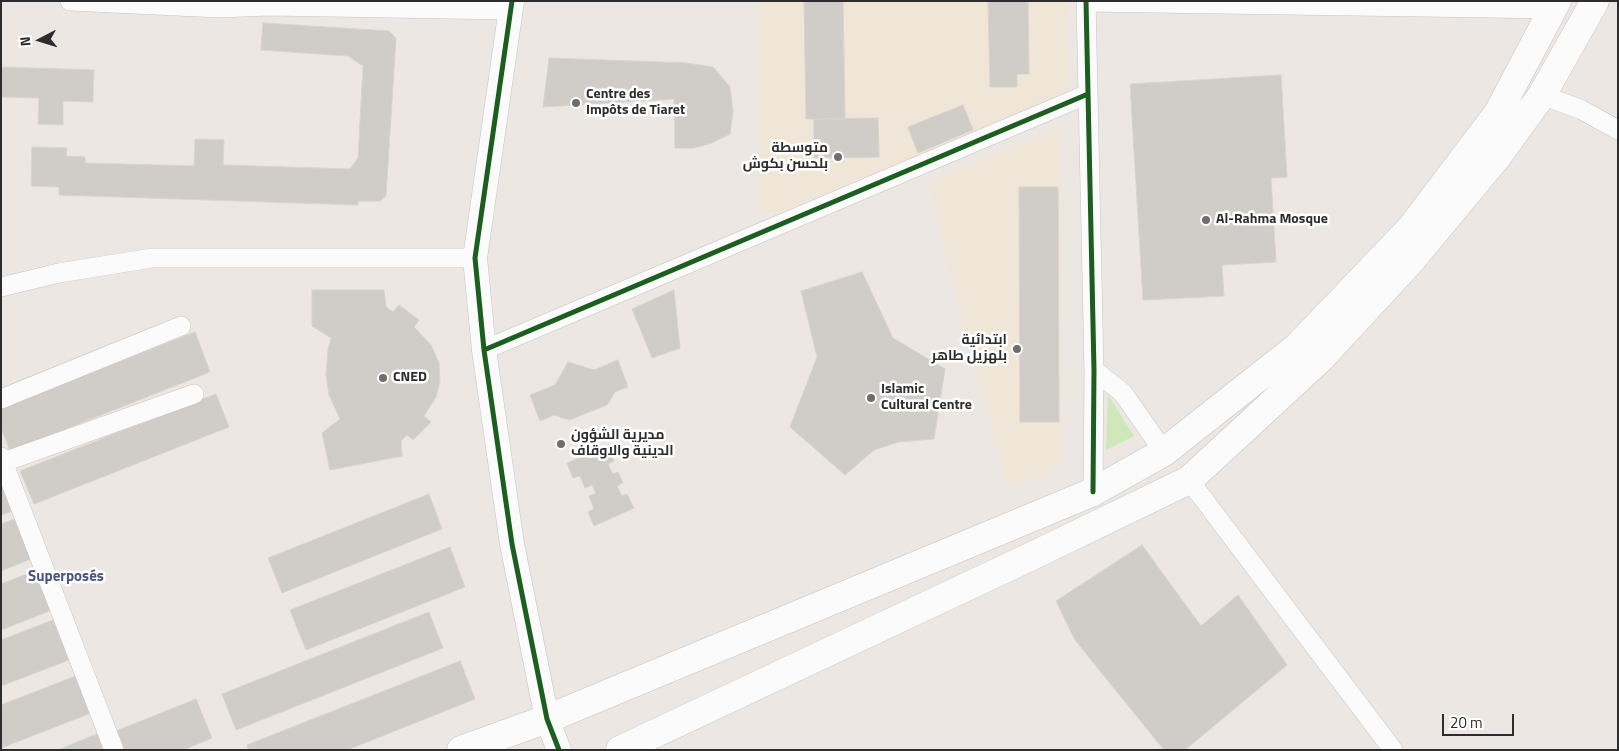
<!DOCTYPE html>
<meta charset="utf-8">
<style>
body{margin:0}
#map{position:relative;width:1619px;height:751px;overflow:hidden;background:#ece7e2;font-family:"Titillium Web",sans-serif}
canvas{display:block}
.frame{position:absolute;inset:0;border:2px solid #2d2d2d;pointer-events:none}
.north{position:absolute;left:15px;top:15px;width:50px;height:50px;-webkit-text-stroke:4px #fff;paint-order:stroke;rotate:265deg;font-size:14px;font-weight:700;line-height:20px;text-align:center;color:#2d2d2d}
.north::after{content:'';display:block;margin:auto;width:18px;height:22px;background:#2d2d2d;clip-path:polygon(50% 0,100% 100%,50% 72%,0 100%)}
.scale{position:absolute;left:1442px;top:714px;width:72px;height:22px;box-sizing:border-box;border:2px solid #2d2d2d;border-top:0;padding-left:6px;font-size:15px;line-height:18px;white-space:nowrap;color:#2d2d2d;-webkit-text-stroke:4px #fff;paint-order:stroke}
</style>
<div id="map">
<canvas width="1619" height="751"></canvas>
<div class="frame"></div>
<div class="north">N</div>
<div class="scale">20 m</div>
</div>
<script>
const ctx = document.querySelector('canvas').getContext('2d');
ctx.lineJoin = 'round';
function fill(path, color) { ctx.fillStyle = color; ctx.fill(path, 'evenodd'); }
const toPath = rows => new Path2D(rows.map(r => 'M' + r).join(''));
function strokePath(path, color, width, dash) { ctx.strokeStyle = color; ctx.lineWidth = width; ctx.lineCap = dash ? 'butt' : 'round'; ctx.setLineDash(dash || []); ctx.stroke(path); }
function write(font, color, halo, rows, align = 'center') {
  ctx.font = font + ' "Titillium Web",Cairo,sans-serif'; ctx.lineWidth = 5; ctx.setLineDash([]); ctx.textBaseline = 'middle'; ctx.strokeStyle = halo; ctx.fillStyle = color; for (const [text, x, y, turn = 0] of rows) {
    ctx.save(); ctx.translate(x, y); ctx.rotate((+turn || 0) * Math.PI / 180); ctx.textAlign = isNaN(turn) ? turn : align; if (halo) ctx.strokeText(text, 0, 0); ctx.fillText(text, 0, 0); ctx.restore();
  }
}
fill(toPath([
 [760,1,1066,1,1068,91,1053,101,778,212,760,214],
 [1060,129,1063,464,1009,491,941,235,931,181]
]), '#efe6d7');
fill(toPath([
 [1108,395,1134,436,1106,450]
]), '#cee8ba');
const building = toPath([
 [804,1,843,1,845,119,806,119,804,1],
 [988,1,1028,1,1029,74,1017,74,1017,87,990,87,988,1],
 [263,23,389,31,396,38,386,196,380,201,358,201,358,205,59,195,59,187,31,186,32,147,67,148,66,156,85,157,85,163,194,166,195,139,224,140,223,165,350,169,358,158,363,66,348,56,261,50,263,23],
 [549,58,686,63,713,67,730,87,733,111,730,134,712,143,694,148,675,148,674,99,543,107,549,58],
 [1,67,94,70,93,102,63,101,63,125,38,124,39,98,1,97,1,67],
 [1281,75,1287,177,1271,178,1276,262,1222,265,1224,296,1143,300,1130,84,1281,75],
 [963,105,973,130,918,153,908,127,963,105],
 [878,118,879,157,814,158,814,119,878,118],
 [1019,187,1058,187,1059,422,1020,422,1019,187],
 [862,272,893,338,945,369,934,439,898,442,874,450,845,475,790,427,817,357,801,291,862,272],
 [312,290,384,290,386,307,393,312,399,305,419,320,414,327,431,345,439,363,440,381,436,397,424,416,431,422,413,440,407,435,401,441,402,456,330,470,322,433,340,419,329,395,326,375,328,350,331,338,312,326,312,290],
 [674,290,680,348,652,358,632,309,674,290],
 [195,332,210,372,10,451,1,428,1,408,195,332],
 [618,360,628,387,615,392,607,405,569,420,554,415,540,421,530,395,555,385,568,362,594,370,618,360],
 [216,394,229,427,34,504,20,471,216,394],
 [607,446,614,461,608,464,613,474,618,472,623,483,617,486,622,496,627,494,634,508,594,526,588,512,594,509,589,496,596,493,592,485,585,488,580,476,573,478,567,463,607,446],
 [1,480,13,511,1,515,1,480],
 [429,494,442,529,282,593,268,558,429,494],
 [15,519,31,559,1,571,1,524,15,519],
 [1142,545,1201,626,1238,595,1287,665,1185,750,1164,750,1075,640,1056,601,1142,545],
 [450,547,465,587,306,650,290,610,450,547],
 [37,570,52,610,1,630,1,584,37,570],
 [429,612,443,648,236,730,222,694,429,612],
 [53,620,69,660,1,686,1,640,53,620],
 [460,661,475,699,347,750,248,750,247,745,460,661],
 [76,676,91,713,1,748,1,705,76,676],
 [196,699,212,738,183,750,123,750,116,731,196,699],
 [97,734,103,750,58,750,97,734]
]);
fill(building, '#d0cdc9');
strokePath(building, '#d7d3ce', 1);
const minor = toPath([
 [70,1,220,8,268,6,510,10],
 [1086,1,1094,370,1093,492],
 [1086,2,1554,9],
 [1542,95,1582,110,1618,130],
 [1,287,59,273,152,258,475,258],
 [484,350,1088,94],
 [1094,370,1123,393,1164,452],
 [1,399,181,326],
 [1,457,114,750],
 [1,463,194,394],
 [1189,480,1393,750]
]);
const tertiary = toPath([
 [512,1,475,258,484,350,512,544,547,719,559,750]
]);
const secondary = toPath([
 [461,750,547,719,1093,492,1164,452,1297,347,1411,228,1498,113,1557,1],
 [620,750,1034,555,1189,480,1320,359,1409,263,1497,157,1542,95,1595,1]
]);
strokePath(minor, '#c5c4c3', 20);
strokePath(tertiary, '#c5c4c3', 25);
strokePath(secondary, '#c5c4c3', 29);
strokePath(minor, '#fcfbfb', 19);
strokePath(tertiary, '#fcfbfb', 24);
strokePath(secondary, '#fcfbfb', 28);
strokePath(toPath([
 [512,1,475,258,484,350,512,544,547,719,559,750],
 [1086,1,1094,370,1093,492],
 [484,350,1088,94]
]), '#1b5e20', 5);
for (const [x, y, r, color] of [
 [576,103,5,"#706e6c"],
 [838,157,5,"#706e6c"],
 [1206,220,5,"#706e6c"],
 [1017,349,5,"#706e6c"],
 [383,378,5,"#706e6c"],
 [871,398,5,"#706e6c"],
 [561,444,5,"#706e6c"]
]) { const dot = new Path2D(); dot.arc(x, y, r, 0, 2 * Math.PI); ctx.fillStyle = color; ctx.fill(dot); strokePath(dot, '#fff', 2); }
write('bold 14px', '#2d2d2d', '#fff', [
 ["Centre des",586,95],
 ["Impôts de Tiaret",586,111],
 ["متوسطة",828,149,"right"],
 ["بلحسن بكوش",828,165,"right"],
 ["Al-Rahma Mosque",1216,220],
 ["ابتدائية",1007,341,"right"],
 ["بلهزيل طاهر",1007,357,"right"],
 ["CNED",393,378],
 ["Islamic",881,390],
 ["Cultural Centre",881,406],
 ["مديرية الشؤون",571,436],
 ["الدينية والاوقاف",571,452]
], 'left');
write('bold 15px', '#4a5481', '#fff', [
 ["Superposés",66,577]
]);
</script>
